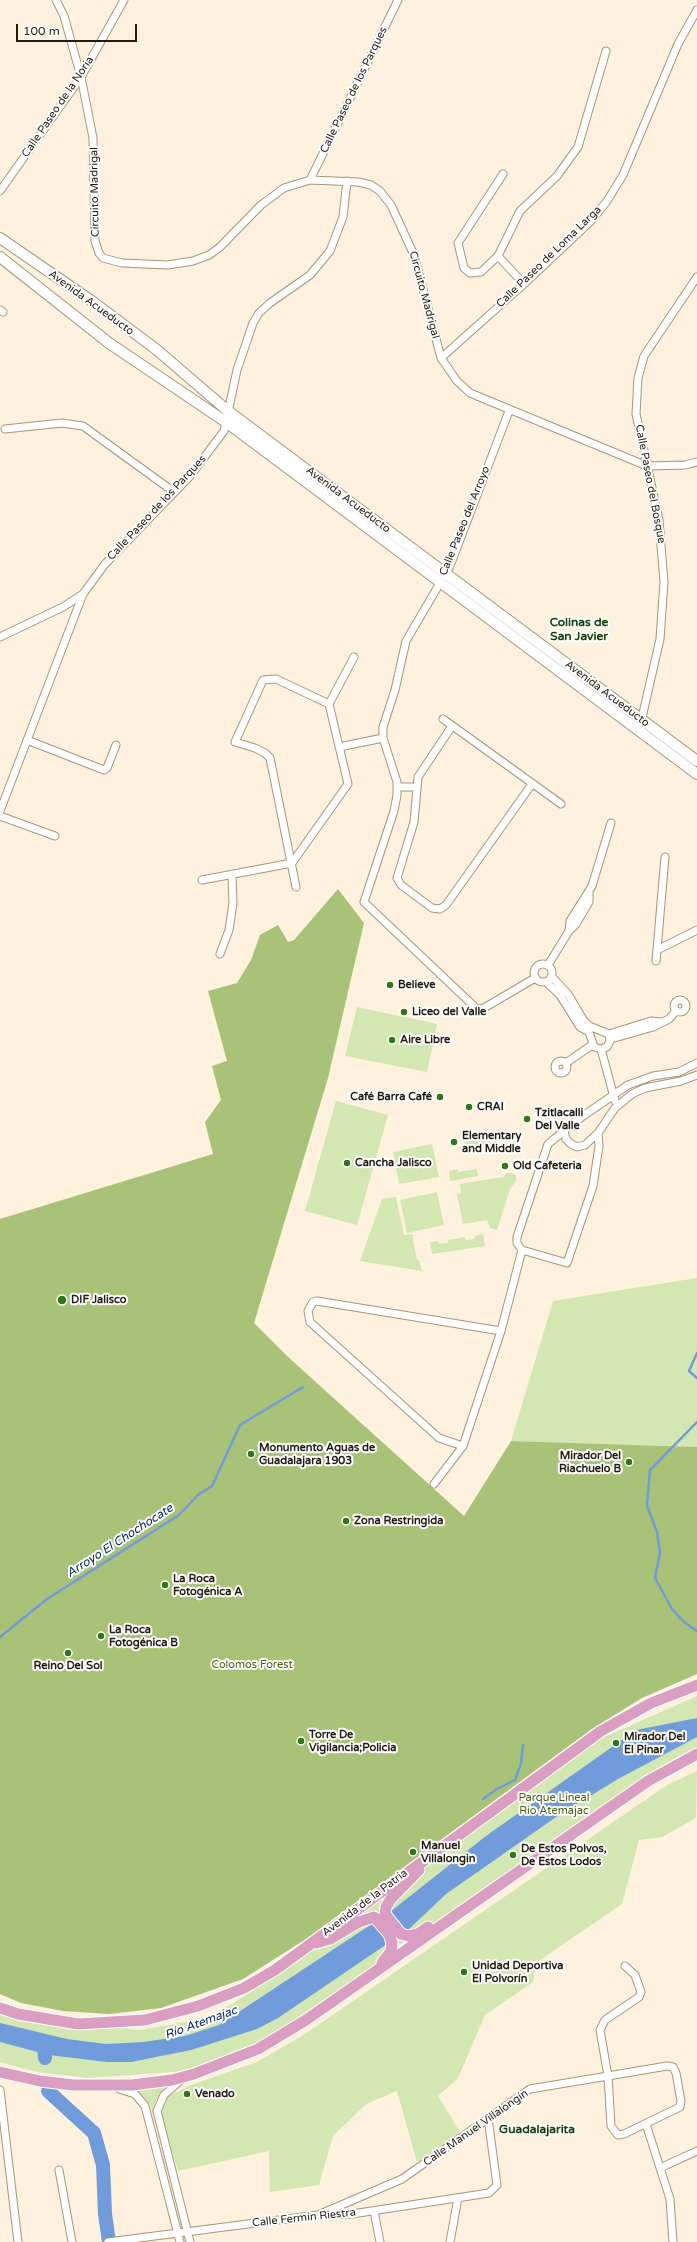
<!DOCTYPE html>
<meta charset="utf-8">
<style>
body{margin:0}
#map{position:relative;width:697px;height:2242px;overflow:hidden;background:#fef1dd;font-family:"Varela Round",sans-serif}
canvas{display:block}
.scale{position:absolute;left:16px;top:24px;width:121px;height:18px;box-sizing:border-box;border:2px solid #221b0f;border-top:0;padding-left:5px;font-size:12px;line-height:14px;white-space:nowrap;color:#221b0f;-webkit-text-stroke:3px #fff;paint-order:stroke}
</style>
<div id="map">
<canvas width="697" height="2242"></canvas>
<div class="scale">100 m</div>
</div>
<script>
const ctx = document.querySelector('canvas').getContext('2d');
ctx.lineJoin = 'round';
function fill(path, color) { ctx.fillStyle = color; ctx.fill(path, 'evenodd'); }
const toPath = rows => new Path2D(rows.map(r => 'M' + r).join(''));
function strokePath(path, color, width, dash) { ctx.strokeStyle = color; ctx.lineWidth = width; ctx.lineCap = dash ? 'butt' : 'round'; ctx.setLineDash(dash || []); ctx.stroke(path); }
function write(font, color, halo, rows, align = 'center') {
  ctx.font = font + ' "Varela Round",sans-serif'; ctx.lineWidth = 4; ctx.setLineDash([]); ctx.textBaseline = 'middle'; ctx.strokeStyle = halo; ctx.fillStyle = color; for (const [text, x, y, turn = 0] of rows) {
    ctx.save(); ctx.translate(x, y); ctx.rotate((+turn || 0) * Math.PI / 180); ctx.textAlign = isNaN(turn) ? turn : align; if (halo) ctx.strokeText(text, 0, 0); ctx.fillText(text, 0, 0); ctx.restore();
  }
}
fill(toPath([
 [357,1007,437,1024,427,1072,345,1056],
 [336,1101,388,1115,357,1225,305,1211],
 [490,1134,492,1147,466,1151,464,1138,481,1138,481,1135],
 [432,1144,439,1177,399,1184,393,1152],
 [457,1169,458,1172,477,1169,478,1176,450,1181,449,1171],
 [507,1173,512,1173,516,1175,516,1181,510,1189,497,1230,490,1228,487,1220,463,1224,457,1194,461,1193,460,1184,503,1177],
 [437,1192,444,1225,407,1233,400,1200],
 [396,1197,404,1235,412,1234,417,1260,419,1260,422,1271,360,1261,382,1199],
 [483,1234,485,1246,432,1254,430,1242,438,1241,439,1244,448,1243,448,1240,465,1237,466,1240,475,1239,475,1236],
 [697,1278,697,1447,511,1441,553,1301],
 [697,1696,697,1751,601,1808,471,1900,402,1943,362,1977,258,2046,186,2071,89,2078,37,2072,0,2062,0,2010,43,2022,140,2030,208,2018,243,1997,321,1942,533,1783,600,1739],
 [697,1771,696,1818,662,1837,639,1840,622,1904,537,1962,533,1982,485,2015,458,2078,438,2096,460,2132,417,2162,397,2091,366,2104,333,2136,319,2185,270,2192,269,2151,178,2171,160,2111,167,2097,188,2086,257,2062,305,2034,667,1785],
 [165,2087,155,2102,155,2121,150,2104,136,2091]
]), '#d3e7b2');
fill(toPath([
 [338,889,364,923,328,1078,254,1323,287,1356,464,1516,511,1441,697,1447,697,1674,642,1698,592,1729,306,1939,243,1979,161,2008,109,2014,63,2011,21,2003,0,1994,0,1219,213,1154,205,1122,221,1100,212,1066,227,1061,208,991,237,983,251,960,260,935,278,925,288,942,294,940]
]), '#a8c377');
fill(toPath([
 [697,1718,697,1737,618,1779,559,1815,446,1894,409,1929,278,2018,257,2029,191,2050,131,2062,107,2062,49,2055,0,2042,0,2023,67,2039,106,2044,143,2042,185,2036,219,2025,390,1912,486,1836,636,1730]
]), '#709cdb');
strokePath(toPath([
 [697,1353,689,1371,697,1378],
 [697,1422,650,1470,647,1506,657,1532,660,1553,655,1578,672,1609,684,1622,697,1631],
 [0,1637,47,1599,179,1515,198,1495,212,1486,240,1425,303,1387],
 [483,1799,497,1789,515,1780,521,1763,523,1745]
]), '#709cdb', 2.5);
strokePath(toPath([
 [44,2047,45,2058],
 [48,2091,94,2133,103,2165,105,2214,109,2242]
]), '#709cdb', 14);
const street = toPath([
 [56,0,64,16,81,77,93,138,95,241,99,253,103,258,122,263,168,265,193,261,209,255,220,247,261,205,284,188,310,180,358,182,371,185,380,191,391,205,414,255,441,358,457,381,470,393,647,466,685,465,697,462],
 [310,180,398,0],
 [0,191,81,77,124,0],
 [498,256,481,272,470,273,464,268,458,243,503,174],
 [524,284,498,256,520,211,557,176,578,147,606,51],
 [0,310,3,312],
 [441,358,524,284,591,221,607,201,623,175,678,44,697,10],
 [509,411,450,566,406,641,395,690,383,727,383,738,397,782,397,795,394,811,364,902,477,1009,484,1008,535,978],
 [5,429,62,423,83,426,174,492],
 [0,637,63,607,83,594],
 [443,719,561,804],
 [641,722,660,639,664,582,659,520,636,414,638,378,644,356,697,277],
 [452,726,418,777,414,822,397,878,401,885,432,908,440,909,446,905,532,784],
 [27,740,104,770,107,768,116,745],
 [339,747,383,738],
 [397,787,417,787],
 [0,811,83,594,105,564,190,476,224,431,237,370,253,323,259,313,270,303,310,275,330,251,343,217,347,181],
 [0,816,55,836],
 [202,880,292,863,348,784,329,704,354,657],
 [296,887,270,758,265,753,255,748,235,742,263,680,276,679,329,704],
 [569,931,576,924,589,902,589,892],
 [657,950,697,930],
 [220,954,229,930,233,903,232,874],
 [656,961,665,857],
 '534 973a9 9 0 1 1 18 0a9 9 0 1 1-18 0Z',
 [548,965,569,931,570,921,592,886,611,823],
 [546,982,560,995,580,1027,589,1032,594,1047,601,1049,607,1047,610,1041,609,1034,589,1026,584,1021,568,994,552,977],
 '674 1006a6 6 0 1 1 12 0a6 6 0 1 1-12 0Z',
 [609,1034,651,1021,661,1022],
 [611,1039,653,1027,669,1019,676,1011],
 [601,1049,615,1101],
 '555 1067a6 6 0 1 1 12 0a6 6 0 1 1-12 0Z',
 [566,1063,592,1045],
 [697,1063,679,1072,653,1076,628,1085,570,1125,564,1131,566,1139,571,1144,577,1147,585,1145,598,1133,615,1108,632,1094,645,1088,681,1081,697,1075],
 [564,1131,548,1144,517,1237,517,1243,522,1250,567,1263,593,1186,599,1146,598,1133],
 [463,1446,439,1438,310,1322,308,1311,313,1302,317,1301,501,1331],
 [434,1484,463,1446,501,1331,522,1250],
 [181,2080,164,2095,157,2111,190,2242],
 [119,2089,135,2094,145,2106,180,2242],
 [0,2090,18,2242],
 [646,2124,670,2199,673,2242],
 [660,2168,697,2151],
 [59,2170,72,2242],
 [374,2211,380,2242],
 [318,2215,402,2179,530,2089,608,2076,667,2066,673,2067,676,2073,681,2101,680,2107,624,2134,618,2135,611,2126,608,2076,600,2030,605,2020,639,1997,641,1992,635,1975,625,1966],
 [108,2242,318,2215,352,2214,489,2193,497,2185,488,2118],
 [450,2242,458,2198]
]);
const secondary = toPath([
 [0,238,93,302,157,350,228,411,697,761],
 [0,257,109,343,226,422,697,774]
]);
const primary = toPath([
 [419,1870,390,1900,386,1907,385,1914,401,1934,408,1936,418,1934,428,1927],
 [316,1943,330,1939,359,1922,374,1917,389,1934,392,1943,391,1951,382,1963],
 [0,2008,18,2014,78,2024,145,2020,198,2006,244,1988,275,1970,601,1731,651,1703,697,1685],
 [0,2072,40,2081,73,2085,132,2085,172,2080,194,2074,258,2049,306,2020,648,1781,697,1754]
]);
strokePath(street, '#a99576', 9);
strokePath(secondary, '#a99576', 12);
strokePath(primary, '#fff', 13);
strokePath(street, '#fff', 7);
strokePath(secondary, '#fff', 10);
strokePath(primary, '#da9ec3', 11);
for (const [x, y, r, color] of [
 [390,985,4,"#307719"],
 [404,1012,4,"#307719"],
 [392,1040,4,"#307719"],
 [440,1097,4,"#307719"],
 [469,1107,4,"#307719"],
 [527,1119,4,"#307719"],
 [454,1142,4,"#307719"],
 [347,1163,4,"#307719"],
 [505,1166,4,"#307719"],
 [62,1300,5,"#307719"],
 [251,1454,4,"#307719"],
 [629,1462,4,"#307719"],
 [346,1521,4,"#307719"],
 [165,1585,4,"#307719"],
 [101,1636,4,"#307719"],
 [68,1653,4,"#307719"],
 [301,1741,4,"#307719"],
 [616,1743,4,"#307719"],
 [413,1852,4,"#307719"],
 [513,1855,4,"#307719"],
 [464,1972,4,"#307719"],
 [187,2094,4,"#307719"]
]) { const dot = new Path2D(); dot.arc(x, y, r, 0, 2 * Math.PI); ctx.fillStyle = color; ctx.fill(dot); strokePath(dot, '#fff', 1.5); }
write('11px', '#221b0f', '#fff', [
 ["Calle Paseo de los Parques",354,90,-64],
 ["Calle Paseo de la Noria",58,107,-56],
 ["Circuito Madrigal",95,192,-91],
 ["Calle Paseo de Loma Larga",549,257,-44],
 ["Circuito Madrigal",424,295,75],
 ["Avenida Acueducto",91,303,36],
 ["Calle Paseo del Bosque",650,484,79],
 ["Avenida Acueducto",348,500,37],
 ["Calle Paseo de los Parques",157,508,-47],
 ["Calle Paseo del Arroyo",465,521,-68],
 ["Avenida Acueducto",607,694,37],
 ["Avenida de la Patria",365,1903,-37],
 ["Calle Manuel Villalongín",476,2128,-35],
 ["Calle Fermín Riestra",304,2218,-6]
]);
write('bold 11px', '#221b0f', '#fff', [
 ["Believe",398,985],
 ["Liceo del Valle",412,1012],
 ["Aire Libre",400,1040],
 ["Café Barra Café",432,1097,"right"],
 ["CRAI",477,1107],
 ["Tzitlacalli",535,1113],
 ["Del Valle",535,1126],
 ["Elementary",462,1136],
 ["and Middle",462,1149],
 ["Cancha Jalisco",355,1163],
 ["Old Cafeteria",513,1166],
 ["DIF Jalisco",71,1300],
 ["Monumento Aguas de",259,1448],
 ["Guadalajara 1903",259,1461],
 ["Mirador Del",621,1456,"right"],
 ["Riachuelo B",621,1469,"right"],
 ["Zona Restringida",354,1521],
 ["La Roca",173,1579],
 ["Fotogénica A",173,1592],
 ["La Roca",109,1630],
 ["Fotogénica B",109,1643],
 ["Reino Del Sol",68,1666,"center"],
 ["Torre De",309,1735],
 ["Vigilancia;Policia",309,1748],
 ["Mirador Del",624,1737],
 ["El Pinar",624,1750],
 ["Manuel",421,1846],
 ["Villalongin",421,1859],
 ["De Estos Polvos,",521,1849],
 ["De Estos Lodos",521,1862],
 ["Unidad Deportiva",472,1966],
 ["El Polvorín",472,1979],
 ["Venado",195,2094]
], 'left');
write('11px', '#49600c', '#fff', [
 ["Colomos Forest",252,1665],
 ["Parque Lineal",554,1798],
 ["Rio Atemajac",554,1811]
]);
write('bold 12px', '#154206', '#fff', [
 ["Colinas de",579,623],
 ["San Javier",579,637],
 ["Guadalajarita",537,2130]
]);
write('italic 12px', '#022d64', '#fff', [
 ["Arroyo El Chochocate",120,1541,-33],
 ["Río Atemajac",201,2023,-20]
]);
</script>
